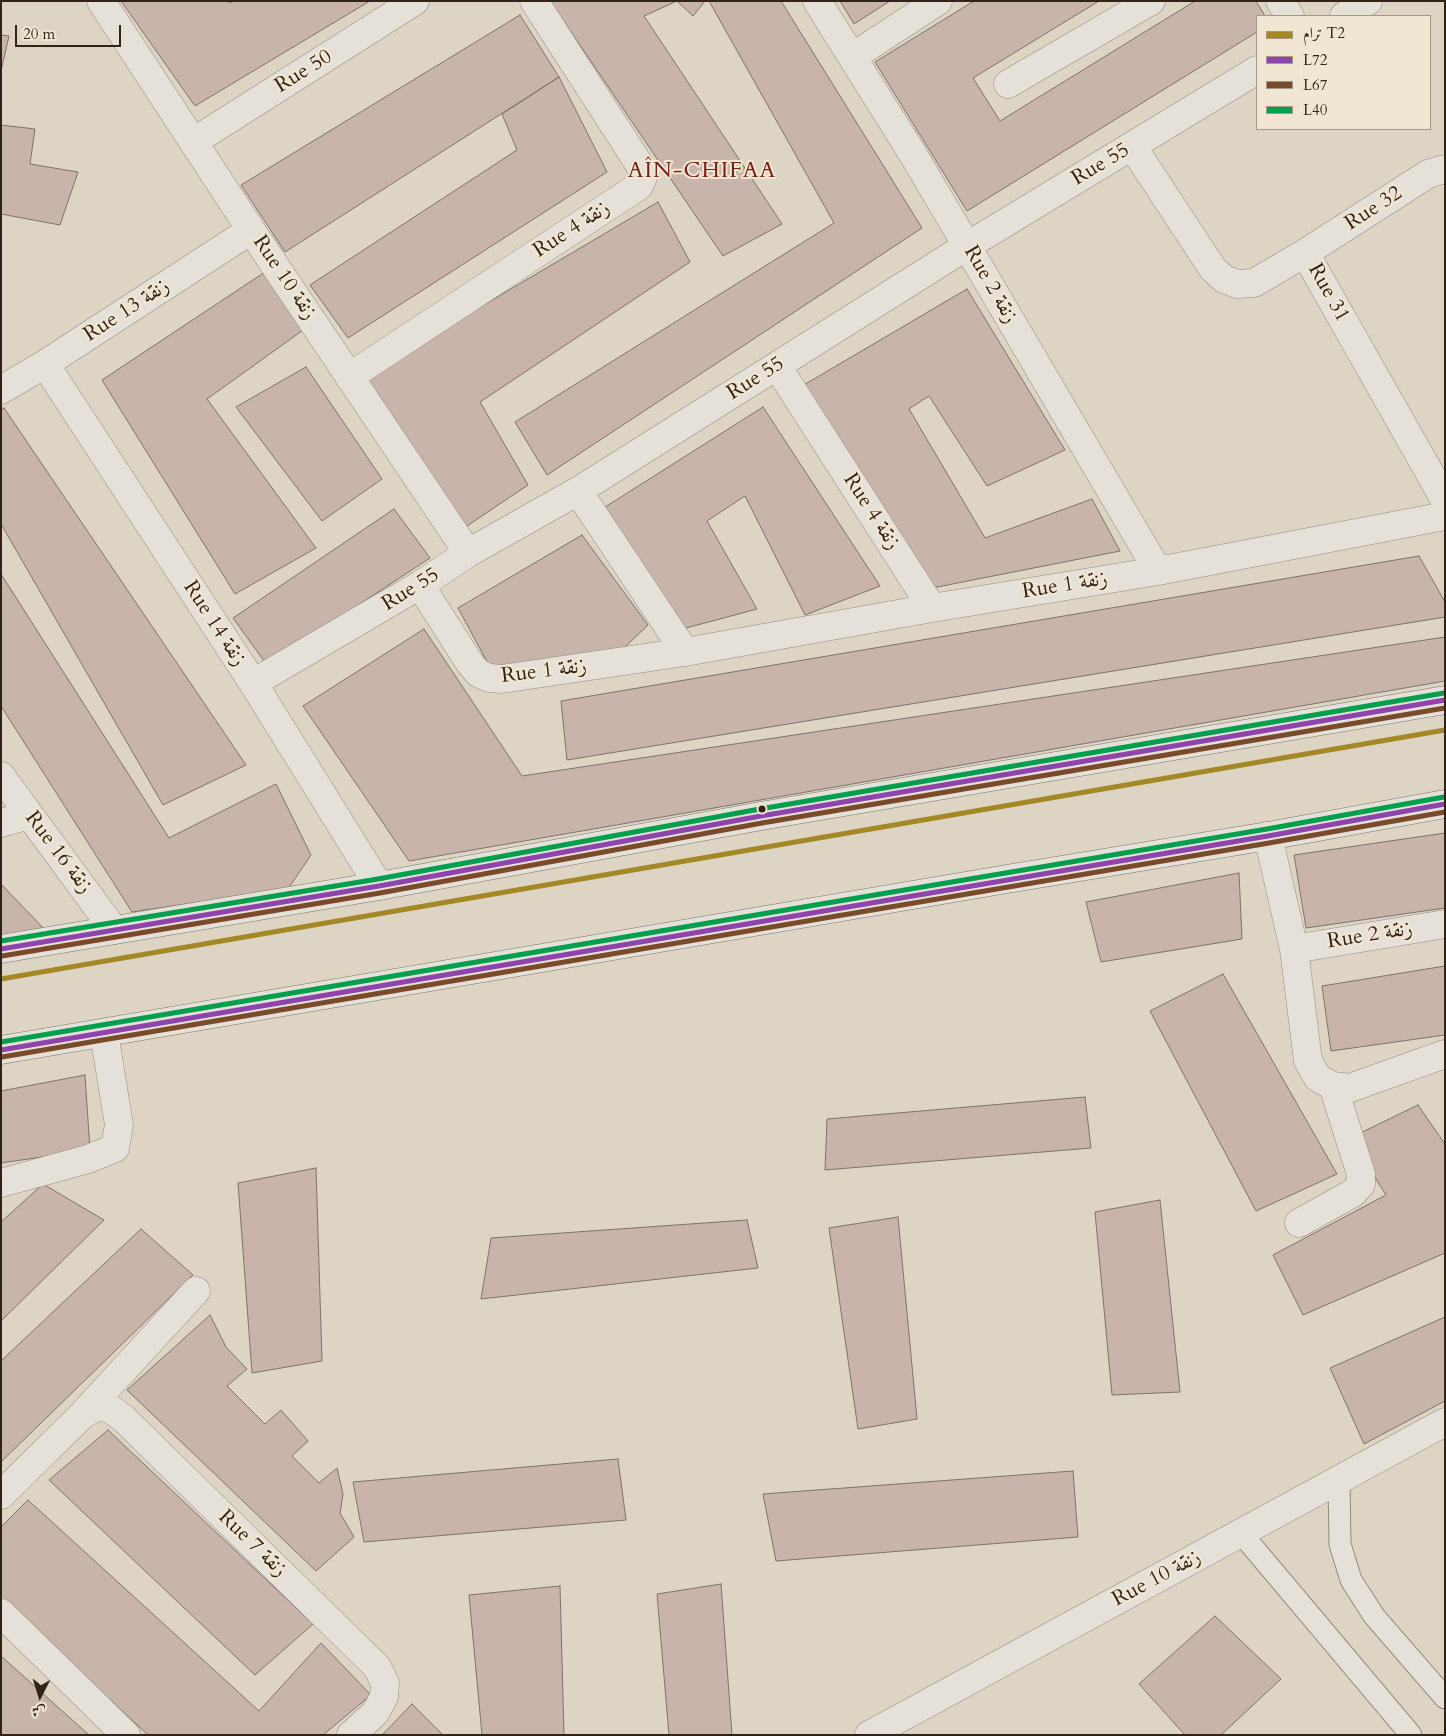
<!DOCTYPE html>
<meta charset="utf-8">
<style>
body{margin:0}
#map{position:relative;width:1446px;height:1736px;overflow:hidden;background:#ded4c4;font-family:Cardo,Amiri,serif}
canvas{display:block}
.frame{position:absolute;inset:0;border:2px solid #322319;pointer-events:none}
.legend{position:absolute;left:1256px;top:15px;width:175px;height:115px;box-sizing:border-box;background:#f1e6d2;border:1px solid #a59888;margin:0;padding:6px 9px;list-style:none;font-size:15px;color:#322319}
.legend li{display:flex;align-items:center;gap:10px;height:25px}
.legend b{width:25px;border:1px solid #a59888}
.north{position:absolute;left:15px;top:1671px;width:50px;height:50px;-webkit-text-stroke:4px #f1e6d2;paint-order:stroke;rotate:185deg;font-size:14px;font-weight:700;line-height:20px;text-align:center;color:#322319}
.north::after{content:'';display:block;margin:auto;width:18px;height:22px;background:#322319;clip-path:polygon(50% 0,100% 100%,50% 72%,0 100%)}
.scale{position:absolute;left:15px;top:25px;width:106px;height:22px;box-sizing:border-box;border:2px solid #322319;border-top:0;padding-left:6px;font-size:15px;line-height:18px;white-space:nowrap;color:#322319;-webkit-text-stroke:4px #f1e6d2;paint-order:stroke}
</style>
<div id="map">
<canvas width="1446" height="1736"></canvas>
<div class="frame"></div>
<ul class="legend">
<li><b style="height:6px;background:#a38825"></b>ترام T2</li>
<li><b style="height:6px;background:#8e44ad"></b>L72</li>
<li><b style="height:6px;background:#7a4b2a"></b>L67</li>
<li><b style="height:6px;background:#029f4e"></b>L40</li>
</ul>
<div class="north">ش</div>
<div class="scale">20 m</div>
</div>
<script>
const ctx = document.querySelector('canvas').getContext('2d');
ctx.lineJoin = 'round';
function fill(path, color) { ctx.fillStyle = color; ctx.fill(path, 'evenodd'); }
const toPath = rows => new Path2D(rows.map(r => 'M' + r).join(''));
function strokePath(path, color, width, dash) { ctx.strokeStyle = color; ctx.lineWidth = width; ctx.lineCap = dash ? 'butt' : 'round'; ctx.setLineDash(dash || []); ctx.stroke(path); }
function write(font, color, halo, rows, align = 'center') {
  ctx.font = font + ' Cardo,Amiri,serif'; ctx.lineWidth = 4; ctx.setLineDash([]); ctx.textBaseline = 'middle'; ctx.strokeStyle = halo; ctx.fillStyle = color; for (const [text, x, y, turn = 0] of rows) {
    ctx.save(); ctx.translate(x, y); ctx.rotate((+turn || 0) * Math.PI / 180); ctx.textAlign = isNaN(turn) ? turn : align; if (halo) ctx.strokeText(text, 0, 0); ctx.fillText(text, 0, 0); ctx.restore();
  }
}
const building = toPath([
 [121,1,229,1,230,3,233,1,370,1,195,106,121,1],
 [550,1,705,1,693,16,677,1,644,16,782,224,723,256,550,1],
 [709,1,781,1,922,228,547,475,515,422,834,223,709,1],
 [840,1,890,1,854,24,840,1],
 [974,1,1099,1,973,78,1000,121,1195,1,1256,1,1265,16,1257,16,1257,32,967,211,875,62,974,1],
 [520,15,559,77,285,252,241,185,520,15],
 [1,35,9,36,1,71,1,35],
 [559,77,607,172,348,338,310,285,517,150,502,114,559,77],
 [1,125,35,129,30,164,78,172,60,225,1,214,1,125],
 [658,202,690,262,480,402,528,485,464,528,357,380,658,202],
 [271,268,313,323,207,399,316,548,235,594,102,380,271,268],
 [967,289,1065,450,987,486,929,396,909,409,985,538,1092,499,1120,551,927,589,797,389,967,289],
 [306,367,382,479,322,521,236,407,306,367],
 [763,407,880,586,805,615,745,496,707,521,757,609,686,628,602,509,763,407],
 [4,408,246,765,163,805,1,524,1,410,4,408],
 [394,509,430,558,267,665,233,618,394,509],
 [582,535,648,625,624,648,492,671,458,608,582,535],
 [1419,556,1445,602,1445,617,567,760,561,701,1419,556],
 [1,574,169,838,276,784,311,855,288,889,132,912,1,706,1,574],
 [424,629,522,776,1445,637,1445,681,409,861,303,706,424,629],
 [1445,833,1445,908,1306,928,1294,855,1445,833],
 [1239,873,1242,939,1101,962,1086,902,1239,873],
 [1,884,49,934,1,940,1,884],
 [1445,966,1445,1035,1331,1051,1322,986,1445,966],
 [1223,974,1337,1174,1256,1211,1150,1011,1223,974],
 [85,1075,90,1150,1,1163,1,1091,85,1075],
 [1085,1097,1091,1148,825,1170,827,1119,1085,1097],
 [1418,1105,1445,1144,1445,1253,1303,1315,1273,1255,1386,1195,1350,1138,1418,1105],
 [316,1168,322,1361,252,1373,238,1183,316,1168],
 [43,1184,104,1220,1,1321,1,1222,43,1184],
 [1160,1200,1180,1392,1112,1395,1095,1212,1160,1200],
 [898,1217,917,1419,858,1429,829,1228,898,1217],
 [747,1220,758,1268,481,1299,491,1238,747,1220],
 [141,1229,193,1275,1,1462,1,1361,141,1229],
 [210,1315,226,1347,247,1369,227,1386,265,1424,281,1410,308,1441,292,1456,319,1483,337,1468,343,1494,340,1513,354,1537,316,1571,127,1390,210,1315],
 [1445,1317,1445,1401,1364,1444,1330,1368,1445,1317],
 [108,1430,313,1624,255,1675,49,1480,108,1430],
 [618,1459,626,1520,364,1542,353,1482,618,1459],
 [1073,1471,1078,1537,776,1561,763,1494,1073,1471],
 [28,1500,259,1711,321,1643,371,1695,323,1735,148,1735,1,1599,1,1527,28,1500],
 [721,1584,732,1735,669,1735,657,1594,721,1584],
 [560,1586,564,1735,482,1735,469,1595,560,1586],
 [1215,1616,1281,1679,1221,1735,1185,1735,1139,1684,1215,1616],
 [1,1656,89,1735,1,1735,1,1656],
 [412,1704,443,1735,382,1735,412,1704]
]);
fill(building, '#c8b4ab');
strokePath(building, '#7b746a', 1);
const service = toPath([
 [1339,1480,1340,1544,1351,1580,1374,1616,1445,1698],
 [1241,1533,1411,1735]
]);
const minor = toPath([
 [101,1,251,230,468,553],
 [817,1,914,156,1158,571],
 [1280,1,1290,16],
 [1344,16,1368,1],
 [852,57,938,1],
 [1008,84,1151,1],
 [193,142,415,1],
 [1132,146,1213,269,1224,279,1237,284,1254,283,1305,253,1428,174,1445,169],
 [1305,253,1445,500],
 [45,364,253,683,379,886],
 [777,366,932,608],
 [349,377,639,186,643,177,641,167,534,1],
 [1,390,45,364,251,230],
 [578,491,685,652],
 [420,585,469,662,478,673,489,678,502,679,685,652,932,608,1158,571,1445,516],
 [253,683,420,585,468,553,578,491,967,246,1257,70],
 [1,776,114,930],
 [1,823,29,815],
 [1268,836,1294,949,1308,1061,1318,1078,1333,1086,1361,1174,1361,1184,1353,1193,1299,1223],
 [1294,949,1445,924],
 [1333,1086,1350,1088,1445,1054],
 [1,1183,88,1159,115,1148,119,1125,104,1033],
 [82,1415,96,1407,109,1408,123,1418,377,1667,385,1683,384,1697,375,1713,351,1735],
 [1,1495,82,1415,196,1291],
 [1,1613,126,1735],
 [869,1735,1445,1422]
]);
const secondary = toPath([
 [1,949,379,886,761,816,1445,700],
 [1,1050,1007,879,1268,836,1445,804]
]);
strokePath(service, '#938b81', 23);
strokePath(minor, '#938b81', 29);
strokePath(secondary, '#7b746a', 29);
strokePath(service, '#e6e1d8', 21);
strokePath(minor, '#e6e1d8', 28);
strokePath(secondary, '#e6e1d8', 28);
strokePath(toPath([
 [1,949,379,886,761,816,1445,700],
 [1,1050,1268,836,1445,804]
]), '#8e44ad', 5);
strokePath(toPath([
 [2,956,380,893,762,823,1445,708],
 [2,1057,1269,843,1445,812]
]), '#7a4b2a', 5);
strokePath(toPath([
 [1,941,378,879,760,809,1444,693],
 [1,1042,1267,829,1444,797]
]), '#029f4e', 5);
strokePath(toPath([
 [1,979,1445,730]
]), '#a38825', 5);
for (const [x, y, r, color] of [
 [762,809,4.5,"#322319"]
]) { const dot = new Path2D(); dot.arc(x, y, r, 0, 2 * Math.PI); ctx.fillStyle = color; ctx.fill(dot); strokePath(dot, '#f1e6d2', 2); }
write('21px', '#322319', '#f1e6d2', [
 ["Rue 50",304,72,-32],
 ["Rue 55",1101,165,-31],
 ["Rue 32",1374,209,-33],
 ["Rue 4 زنقة",572,230,-33],
 ["Rue 10 زنقة",284,278,56],
 ["Rue 2 زنقة",990,285,60],
 ["Rue 31",1328,293,61],
 ["Rue 13 زنقة",127,311,-33],
 ["Rue 55",756,379,-32],
 ["Rue 4 زنقة",871,512,57],
 ["Rue 1 زنقة",1065,586,-9],
 ["Rue 55",411,590,-32],
 ["Rue 14 زنقة",214,624,57],
 ["Rue 1 زنقة",544,672,-7],
 ["Rue 16 زنقة",58,853,53],
 ["Rue 2 زنقة",1370,936,-9],
 ["Rue 7 زنقة",252,1544,44],
 ["Rue 10 زنقة",1157,1579,-28]
]);
ctx.letterSpacing = '1px';
write('22px', '#7a1f14', '#f1e6d2', [
 ["AÎN-CHIFAA",702,172]
]);
ctx.letterSpacing = '0px';
</script>
